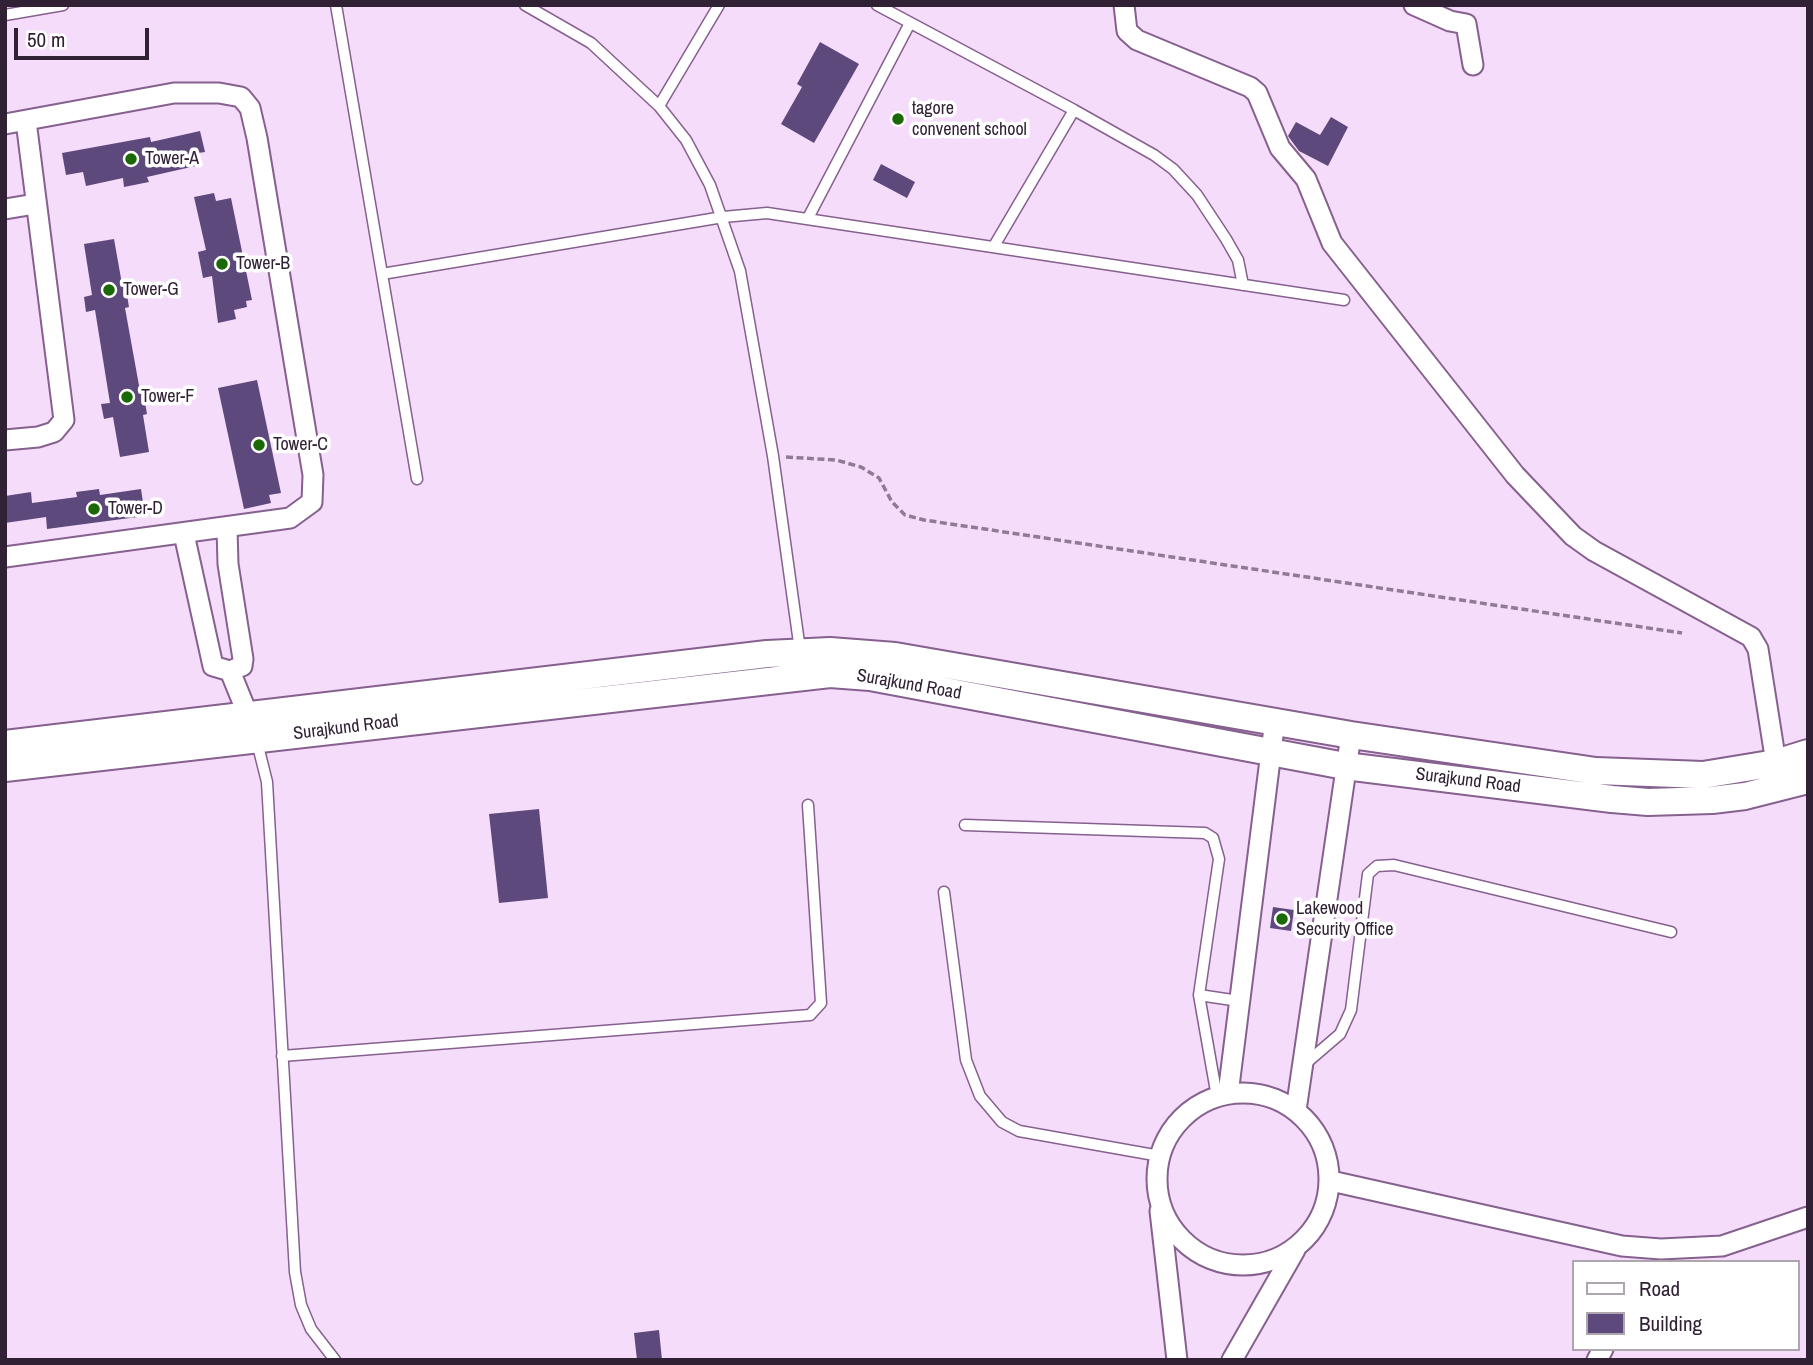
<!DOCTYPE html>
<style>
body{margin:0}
#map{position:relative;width:1813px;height:1365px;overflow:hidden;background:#f6dcfb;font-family:"Archivo Narrow",sans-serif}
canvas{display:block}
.frame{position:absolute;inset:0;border:7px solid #312135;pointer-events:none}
.legend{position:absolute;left:1572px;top:1260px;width:228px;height:91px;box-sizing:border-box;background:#fff;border:2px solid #ada6ae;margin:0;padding:9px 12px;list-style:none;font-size:21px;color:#312135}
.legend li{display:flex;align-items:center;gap:14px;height:35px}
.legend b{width:35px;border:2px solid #ada6ae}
.scale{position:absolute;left:14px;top:28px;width:135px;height:32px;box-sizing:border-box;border:4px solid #312135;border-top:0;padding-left:9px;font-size:21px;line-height:24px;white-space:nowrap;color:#312135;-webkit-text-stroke:5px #fff;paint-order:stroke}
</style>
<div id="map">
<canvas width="1813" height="1365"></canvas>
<div class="frame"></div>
<ul class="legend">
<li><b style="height:9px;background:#fff"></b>Road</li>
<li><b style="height:19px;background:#5d497c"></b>Building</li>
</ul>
<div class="scale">50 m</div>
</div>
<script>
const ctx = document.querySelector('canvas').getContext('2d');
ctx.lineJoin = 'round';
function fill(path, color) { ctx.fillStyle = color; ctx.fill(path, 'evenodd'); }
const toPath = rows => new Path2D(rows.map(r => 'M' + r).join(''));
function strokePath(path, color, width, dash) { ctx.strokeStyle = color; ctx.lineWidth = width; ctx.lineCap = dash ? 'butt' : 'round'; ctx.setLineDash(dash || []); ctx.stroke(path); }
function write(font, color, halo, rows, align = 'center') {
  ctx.font = font + ' "Archivo Narrow",sans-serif'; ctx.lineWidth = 7; ctx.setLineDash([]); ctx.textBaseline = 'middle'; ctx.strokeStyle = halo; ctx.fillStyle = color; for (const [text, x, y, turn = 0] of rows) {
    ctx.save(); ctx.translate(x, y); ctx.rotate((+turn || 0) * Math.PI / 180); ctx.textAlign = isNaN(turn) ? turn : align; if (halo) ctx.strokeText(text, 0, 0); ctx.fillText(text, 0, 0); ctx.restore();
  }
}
fill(toPath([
 [820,42,859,64,814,143,781,124,802,87,797,84],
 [1331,117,1348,127,1328,166,1299,151,1288,136,1296,122,1320,135],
 [200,131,205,152,198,153,200,165,147,177,149,182,124,187,123,178,86,186,83,172,66,175,62,153,150,137,151,142],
 [881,164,915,182,907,198,873,180],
 [214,193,216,201,231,198,252,300,246,301,247,307,234,310,236,319,218,323,212,276,203,278,198,252,206,250,194,197],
 [114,239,122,284,125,283,129,307,125,308,140,391,143,390,147,414,143,415,149,452,120,457,113,417,104,419,101,404,110,403,95,310,86,312,84,297,92,295,84,244],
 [257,380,281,493,269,495,271,503,244,509,218,388],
 [99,489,100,495,141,489,145,516,47,529,46,517,5,523,5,496,31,492,32,503,77,497,76,492],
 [539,809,548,898,499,903,489,814],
 [1273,907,1294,910,1291,931,1270,928],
 [659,1330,662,1360,637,1360,634,1333]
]), '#5d497c');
const lane = toPath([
 [336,5,417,479],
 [525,5,591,43,659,106,686,140,710,185,740,271,773,456,800,650],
 [877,5,1074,110,1154,155,1173,169,1197,195,1226,239,1238,260,1243,285],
 [5,15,63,5],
 [659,106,719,5],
 [808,218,910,23],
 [994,246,1074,110],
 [382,274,723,217,767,213,1344,300],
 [257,742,267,782,295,1272,301,1305,311,1329,335,1360],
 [965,825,1205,833,1213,838,1219,859,1199,995,1217,1097],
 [944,892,966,1060,980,1096,1002,1122,1019,1131,1160,1156],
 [1199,995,1239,1001],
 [282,1056,810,1015,821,1003,808,805],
 [1305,1064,1340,1034,1351,1010,1368,874,1377,866,1394,865,1671,932]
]);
const street = toPath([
 [1124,5,1127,31,1137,40,1250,87,1257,93,1280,148,1306,179,1332,243,1515,475,1573,536,1594,551,1751,637,1758,649,1776,763],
 [1414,5,1450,21,1466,24,1473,65],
 [5,124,174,93,219,93,241,97,250,108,257,138,313,475,312,502,290,518,5,557],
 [5,209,35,204],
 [5,440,38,437,54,432,64,420,26,121],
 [184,534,213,666,230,671,242,666,243,659,228,564,227,529],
 [230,671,252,725],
 '1157 1179a86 86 0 1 1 172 0a86 86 0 1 1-172 0Z',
 [1228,1094,1275,720],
 [1296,1110,1351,735],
 [1331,1181,1622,1246,1661,1249,1722,1246,1808,1217],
 [1160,1211,1177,1360],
 [1232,1360,1295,1250],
 [1597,1360,1603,1349]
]);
const secondary = toPath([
 [5,744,767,654,830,651,895,656,1351,735,1596,771,1703,775,1776,763,1808,753],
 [5,768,830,674,870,677,1345,766,1612,799,1648,802,1712,800,1745,796,1808,780]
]);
strokePath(lane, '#86608e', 13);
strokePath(street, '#86608e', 23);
strokePath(secondary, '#86608e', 30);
strokePath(toPath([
 [786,457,836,460,861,467,879,478,892,502,905,515,924,520,1682,633]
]), '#907b95', 3.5, [7, 3.5]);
strokePath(lane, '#fff', 10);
strokePath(street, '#fff', 19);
strokePath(secondary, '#fff', 26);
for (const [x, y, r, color] of [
 [898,119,7,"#1b6807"],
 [131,159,7,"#1b6807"],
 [222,264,7,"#1b6807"],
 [109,290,7,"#1b6807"],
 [127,397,7,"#1b6807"],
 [259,445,7,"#1b6807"],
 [94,509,7,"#1b6807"],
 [1282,919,7,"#1b6807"]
]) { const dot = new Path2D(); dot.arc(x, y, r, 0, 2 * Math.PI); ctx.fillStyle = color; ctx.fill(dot); strokePath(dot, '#fff', 2.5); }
write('18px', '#312135', '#fff', [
 ["tagore",912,109],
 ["convenent school",912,130],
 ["Tower-A",145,159],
 ["Tower-B",236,264],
 ["Tower-G",123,290],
 ["Tower-F",141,397],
 ["Tower-C",273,445],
 ["Tower-D",108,509],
 ["Lakewood",1296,909],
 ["Security Office",1296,930]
], 'left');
write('18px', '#312135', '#fff', [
 ["Surajkund Road",909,685,10],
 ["Surajkund Road",346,728,-7],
 ["Surajkund Road",1468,781,7]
]);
</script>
